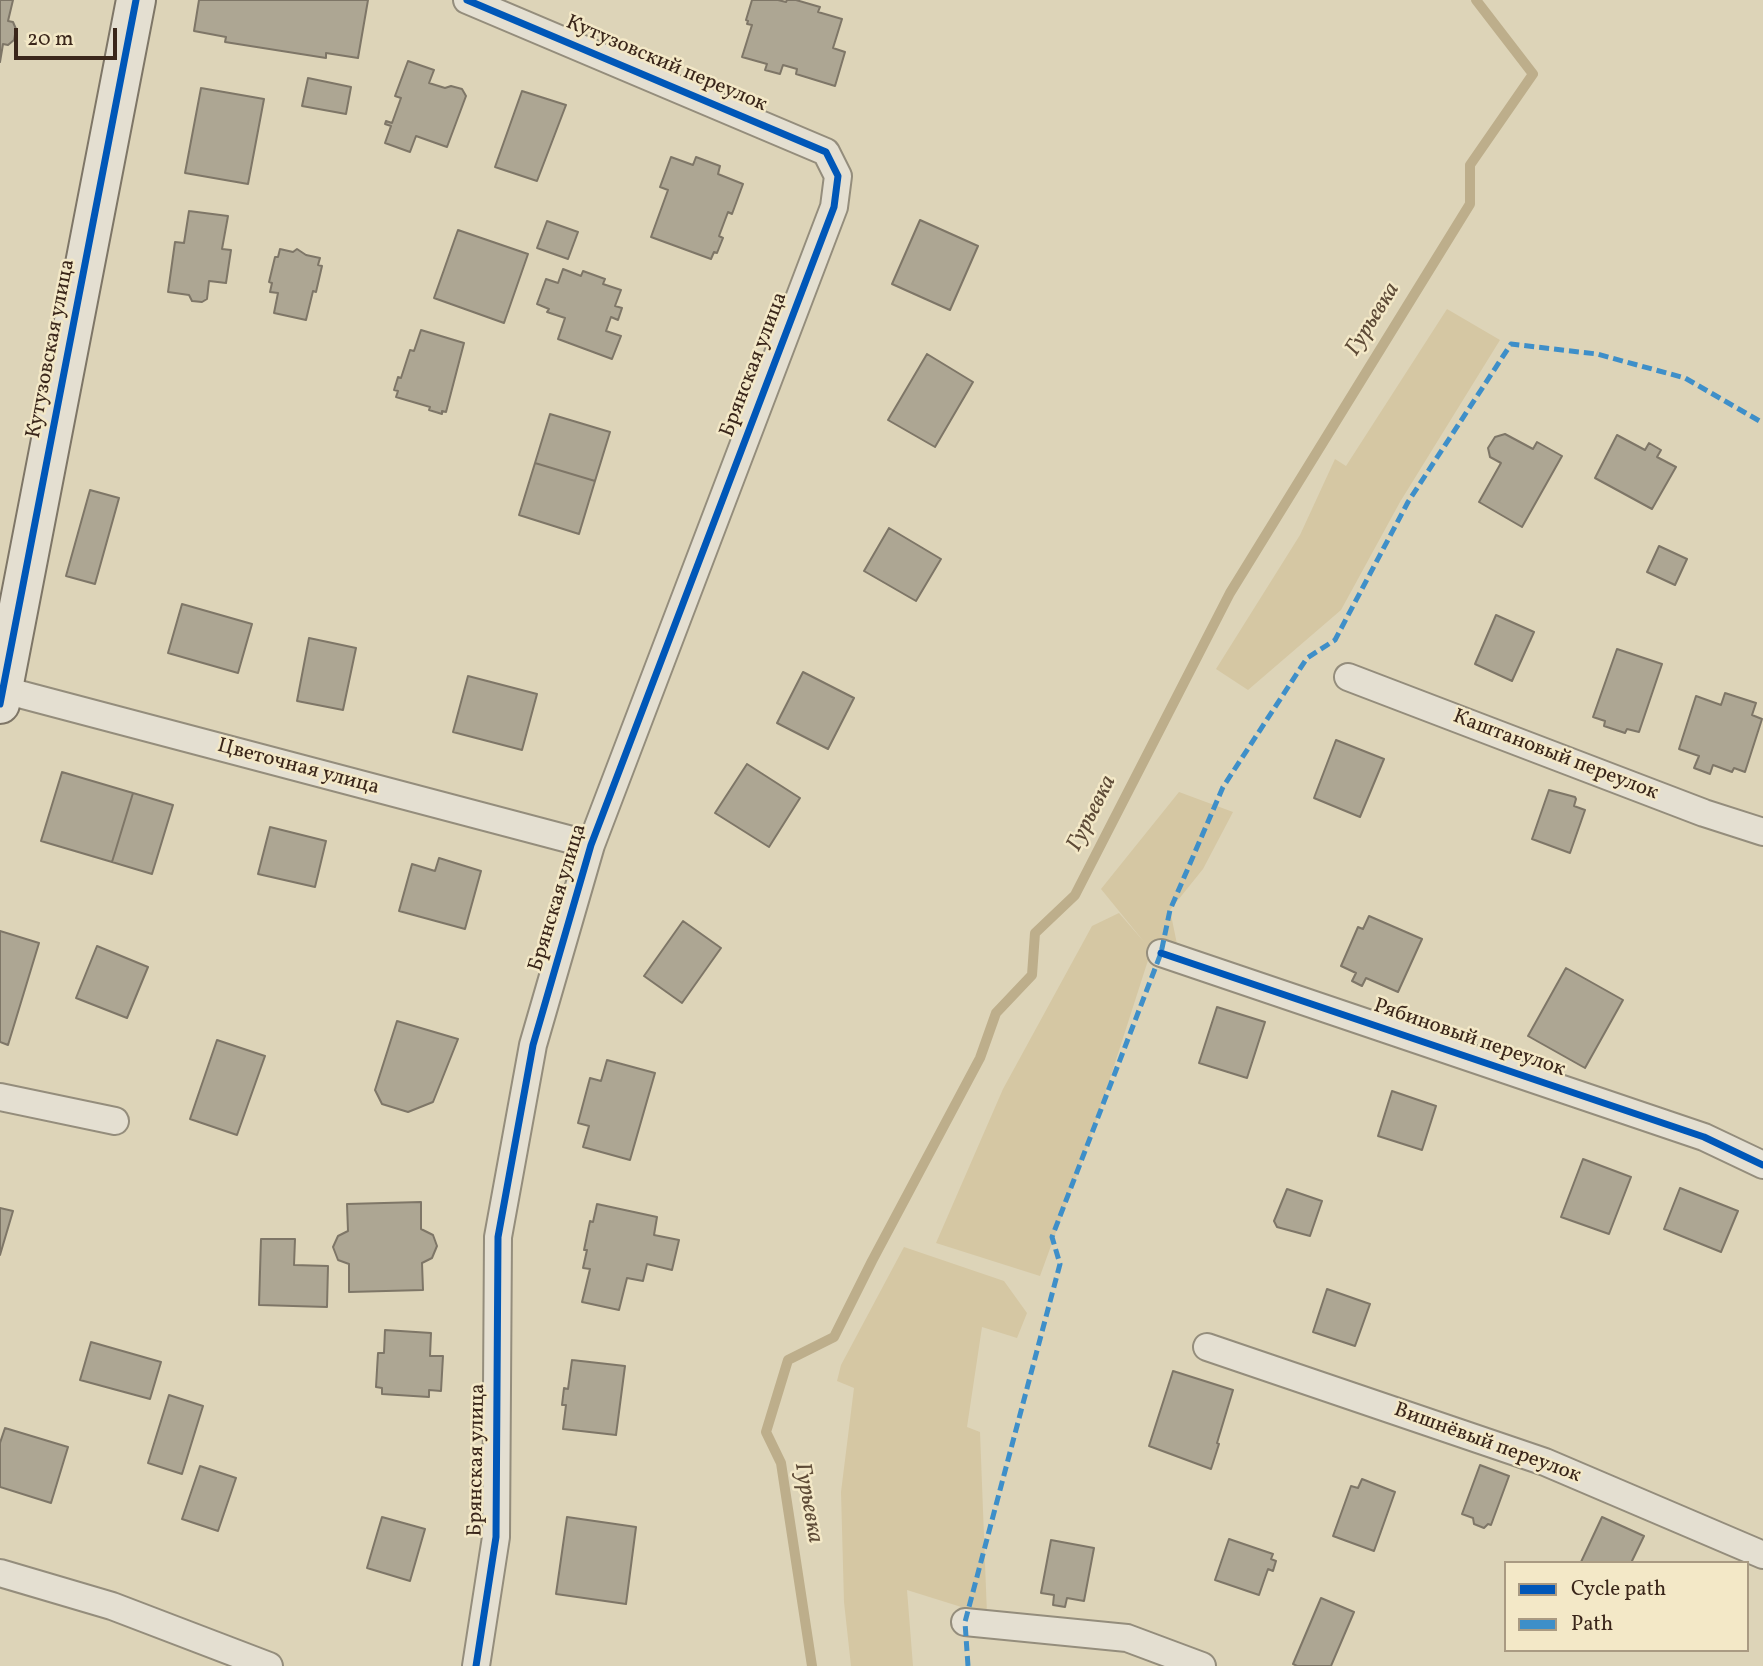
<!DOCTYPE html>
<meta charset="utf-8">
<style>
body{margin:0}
#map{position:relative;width:1763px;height:1666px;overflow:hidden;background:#ddd4b8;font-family:Vollkorn,serif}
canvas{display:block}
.legend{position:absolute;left:1504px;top:1561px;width:245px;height:91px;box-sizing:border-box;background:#f3e8c7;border:2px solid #a99a82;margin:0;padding:9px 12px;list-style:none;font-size:21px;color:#3a261a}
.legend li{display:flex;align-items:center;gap:14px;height:35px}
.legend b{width:35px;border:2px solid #a99a82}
.scale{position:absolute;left:14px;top:28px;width:103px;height:32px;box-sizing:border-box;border:4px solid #3a261a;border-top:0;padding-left:9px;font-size:21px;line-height:24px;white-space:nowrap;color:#3a261a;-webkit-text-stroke:5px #f3e8c7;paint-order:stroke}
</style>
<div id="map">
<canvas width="1763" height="1666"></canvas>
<ul class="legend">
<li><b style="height:9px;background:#0057b8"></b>Cycle path</li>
<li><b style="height:9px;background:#3e8fc9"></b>Path</li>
</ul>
<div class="scale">20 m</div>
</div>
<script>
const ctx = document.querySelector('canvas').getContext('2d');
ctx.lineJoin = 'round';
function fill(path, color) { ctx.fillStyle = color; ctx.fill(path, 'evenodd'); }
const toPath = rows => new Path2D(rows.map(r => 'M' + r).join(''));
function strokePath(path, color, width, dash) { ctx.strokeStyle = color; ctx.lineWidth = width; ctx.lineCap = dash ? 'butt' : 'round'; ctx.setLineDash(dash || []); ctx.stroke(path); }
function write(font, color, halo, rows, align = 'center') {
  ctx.font = font + ' Vollkorn,serif'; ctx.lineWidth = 5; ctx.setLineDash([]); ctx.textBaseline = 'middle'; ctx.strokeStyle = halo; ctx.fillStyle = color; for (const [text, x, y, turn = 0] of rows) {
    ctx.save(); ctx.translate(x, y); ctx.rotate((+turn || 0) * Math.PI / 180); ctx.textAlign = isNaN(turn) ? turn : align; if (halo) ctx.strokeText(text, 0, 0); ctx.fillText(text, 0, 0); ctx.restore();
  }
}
fill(toPath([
 [1447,309,1500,340,1400,502,1341,610,1248,690,1216,669,1300,535,1335,459,1346,466],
 [1179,792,1233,812,1203,869,1170,910,1178,949,1151,951,1096,1122,1040,1276,936,1243,1003,1089,1092,926,1119,913,1145,943,1101,889],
 [904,1247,1004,1281,1027,1313,1017,1338,982,1327,967,1427,980,1432,987,1615,907,1590,913,1666,851,1666,844,1602,841,1492,854,1388,837,1381,841,1365]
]), '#d5c7a3');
strokePath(toPath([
 [812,1666,781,1463,766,1432,788,1360,834,1337,872,1261,980,1058,996,1013,1032,975,1035,933,1075,895,1230,593,1470,204,1470,165,1533,74,1476,0]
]), '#bdae8b', 10);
const building = toPath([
 [0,0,13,0,8,21,13,22,16,29,14,40,8,45,3,44,0,62,0,0],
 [199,0,368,0,358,58,326,53,326,58,225,42,226,37,194,31,199,0],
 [752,0,778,0,786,2,787,0,796,0,820,7,818,12,842,19,833,48,845,52,835,86,796,74,797,69,783,65,780,74,765,70,767,64,742,57,752,25,747,24,748,21,746,20,752,0],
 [408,61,434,70,429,83,445,88,451,86,462,89,466,96,447,147,416,136,410,152,385,143,391,126,385,124,386,121,392,123,401,98,395,96,408,61],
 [308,78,351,87,346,114,302,106,308,78],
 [201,88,264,99,248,184,185,173,201,88],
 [522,91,566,105,537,181,495,167,522,91],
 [671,157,693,165,696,157,720,166,718,174,743,184,732,214,728,212,719,236,723,238,717,253,714,252,711,259,651,237,668,190,660,187,671,157],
 [189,211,228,216,222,249,231,250,226,283,209,281,207,299,202,302,192,301,189,295,168,292,175,242,184,243,189,211],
 [920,220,978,246,950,310,892,284,920,220],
 [547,221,578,232,568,259,537,248,547,221],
 [458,230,528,254,504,323,434,298,458,230],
 [280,249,293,252,297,249,306,255,320,258,318,265,322,266,316,292,313,291,306,320,274,313,278,293,270,292,272,283,269,282,275,257,278,257,280,249],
 [563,269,581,276,583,271,605,279,603,284,621,290,615,306,622,308,618,320,611,317,606,331,621,336,612,359,558,339,565,318,547,312,549,309,537,304,546,279,558,283,563,269],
 [421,330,464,343,446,412,442,411,442,414,429,410,430,407,396,397,398,391,394,390,398,377,401,378,410,350,414,351,421,330],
 [927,354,973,382,935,447,888,420,927,354],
 [550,414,610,432,595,481,535,463,550,414],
 [1505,434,1533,449,1537,442,1562,456,1522,527,1479,502,1501,463,1490,457,1488,448,1495,437,1505,434],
 [1617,435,1645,450,1649,443,1661,450,1657,457,1676,467,1652,509,1595,478,1617,435],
 [535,463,595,481,579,534,519,515,535,463],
 [90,490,119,498,95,584,66,576,90,490],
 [889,528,941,559,916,601,864,571,889,528],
 [1659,546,1687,559,1675,585,1647,572,1659,546],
 [182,604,252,624,238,673,168,653,182,604],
 [1496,615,1534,632,1512,681,1475,664,1496,615],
 [309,638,356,648,343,710,297,701,309,638],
 [1617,649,1662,664,1639,732,1627,729,1625,733,1604,726,1605,721,1593,717,1617,649],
 [803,672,854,698,828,749,777,723,803,672],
 [468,676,537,694,522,750,453,732,468,676],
 [1725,693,1756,703,1752,715,1762,719,1745,772,1734,768,1732,772,1713,765,1710,774,1694,768,1699,756,1679,749,1696,696,1721,705,1725,693],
 [1336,740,1384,759,1360,817,1314,798,1336,740],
 [747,764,800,798,769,847,715,813,747,764],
 [62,772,133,793,112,862,41,841,62,772],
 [1549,790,1575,797,1576,799,1574,806,1585,810,1570,853,1532,839,1549,790],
 [133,793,173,805,152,874,112,862,133,793],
 [270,827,326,841,315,887,258,874,270,827],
 [439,858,481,871,465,929,399,911,412,864,435,871,439,858],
 [1369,916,1422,939,1398,992,1366,978,1362,986,1352,981,1356,973,1341,966,1358,927,1363,929,1369,916],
 [683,921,721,948,682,1003,644,976,683,921],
 [0,931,39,943,8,1045,0,1042,0,931],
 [97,946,148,967,127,1018,76,998,97,946],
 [1566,968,1623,1000,1585,1068,1528,1036,1566,968],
 [1217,1007,1265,1022,1247,1078,1199,1063,1217,1007],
 [397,1021,458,1039,433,1102,408,1112,382,1104,375,1090,397,1021],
 [217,1040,265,1056,237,1135,190,1119,217,1040],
 [607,1060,655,1073,630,1160,583,1147,589,1126,578,1123,590,1078,601,1081,607,1060],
 [1392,1091,1436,1106,1422,1150,1378,1136,1392,1091],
 [1583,1159,1631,1177,1609,1234,1561,1217,1583,1159],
 [1680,1188,1738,1211,1721,1252,1664,1229,1680,1188],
 [1287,1189,1322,1201,1310,1236,1277,1227,1274,1221,1287,1189],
 [421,1202,421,1229,433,1235,437,1246,432,1258,422,1263,423,1290,349,1292,349,1264,338,1260,333,1247,338,1236,348,1231,347,1204,421,1202],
 [597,1204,657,1217,654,1235,679,1240,672,1270,647,1264,643,1281,627,1278,619,1310,582,1302,590,1269,583,1268,587,1250,584,1250,590,1221,593,1222,597,1204],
 [0,1208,13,1211,0,1255,0,1208],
 [261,1239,295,1239,294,1265,328,1266,327,1307,259,1305,261,1239],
 [1327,1289,1370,1304,1355,1346,1313,1332,1327,1289],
 [385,1330,431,1333,430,1356,443,1356,441,1391,429,1390,429,1397,382,1394,382,1388,376,1387,378,1353,384,1353,385,1330],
 [91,1342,161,1362,150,1399,80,1380,91,1342],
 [572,1360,625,1366,616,1435,563,1429,566,1405,562,1405,564,1388,568,1389,572,1360],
 [1173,1371,1233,1390,1217,1443,1219,1444,1211,1469,1149,1446,1173,1371],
 [169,1395,203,1406,182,1474,148,1463,169,1395],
 [5,1428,68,1447,51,1503,0,1487,0,1443,5,1428],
 [1480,1465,1509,1476,1491,1525,1488,1524,1484,1528,1474,1524,1473,1518,1462,1514,1480,1465],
 [200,1466,236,1478,218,1531,182,1519,200,1466],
 [1362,1479,1395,1492,1374,1551,1333,1536,1351,1486,1358,1488,1362,1479],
 [382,1517,425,1529,410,1581,367,1568,382,1517],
 [567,1517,636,1527,626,1604,556,1594,567,1517],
 [1602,1517,1644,1536,1631,1563,1581,1562,1602,1517],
 [1229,1539,1273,1554,1271,1559,1276,1561,1273,1571,1268,1569,1259,1595,1215,1580,1229,1539],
 [1051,1540,1094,1548,1084,1601,1067,1598,1065,1607,1053,1605,1054,1595,1041,1593,1051,1540],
 [1321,1598,1354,1612,1331,1666,1297,1666,1293,1664,1321,1598]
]);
fill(building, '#ada693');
strokePath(building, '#7e7667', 2);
const street = toPath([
 [467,0,826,152,838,176,834,207,591,845,533,1045,498,1237,496,1537,476,1666],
 [1348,677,1704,813,1763,832],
 [4,690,591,845],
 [1161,953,1704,1137,1763,1165],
 [0,1097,115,1121],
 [1207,1347,1545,1462,1763,1555],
 [0,1573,112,1606,269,1666],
 [965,1622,1127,1638,1202,1666]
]);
const secondary = toPath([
 [0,704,136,0]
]);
strokePath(street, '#948d7c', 30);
strokePath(secondary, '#7e7667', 42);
strokePath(street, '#e4dfd1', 26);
strokePath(secondary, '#e4dfd1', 38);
strokePath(toPath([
 [968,1666,965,1622,1060,1264,1052,1237,1161,953,1170,910,1223,787,1307,658,1335,640,1408,502,1511,344,1597,354,1685,378,1763,423]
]), '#3e8fc9', 5, [10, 5]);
strokePath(toPath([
 [467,0,826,152,838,176,834,207,591,845,533,1045,498,1237,496,1537,476,1666],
 [0,704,136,0],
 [1161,953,1704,1137,1763,1165]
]), '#0057b8', 7);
write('21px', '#3a261a', '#f3e8c7', [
 ["Кутузовский переулок",666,65,23],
 ["Кутузовская улица",52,349,-79],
 ["Брянская улица",755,365,-69],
 ["Каштановый переулок",1555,756,21],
 ["Цветочная улица",298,768,15],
 ["Брянская улица",559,898,-73],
 ["Рябиновый переулок",1469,1039,19],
 ["Вишнёвый переулок",1487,1444,20],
 ["Брянская улица",478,1460,-89]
]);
write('italic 23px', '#5d4a36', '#f3e8c7', [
 ["Гурьевка",1374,320,-58],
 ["Гурьевка",1093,814,-63],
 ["Гурьевка",807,1503,80]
]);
</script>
